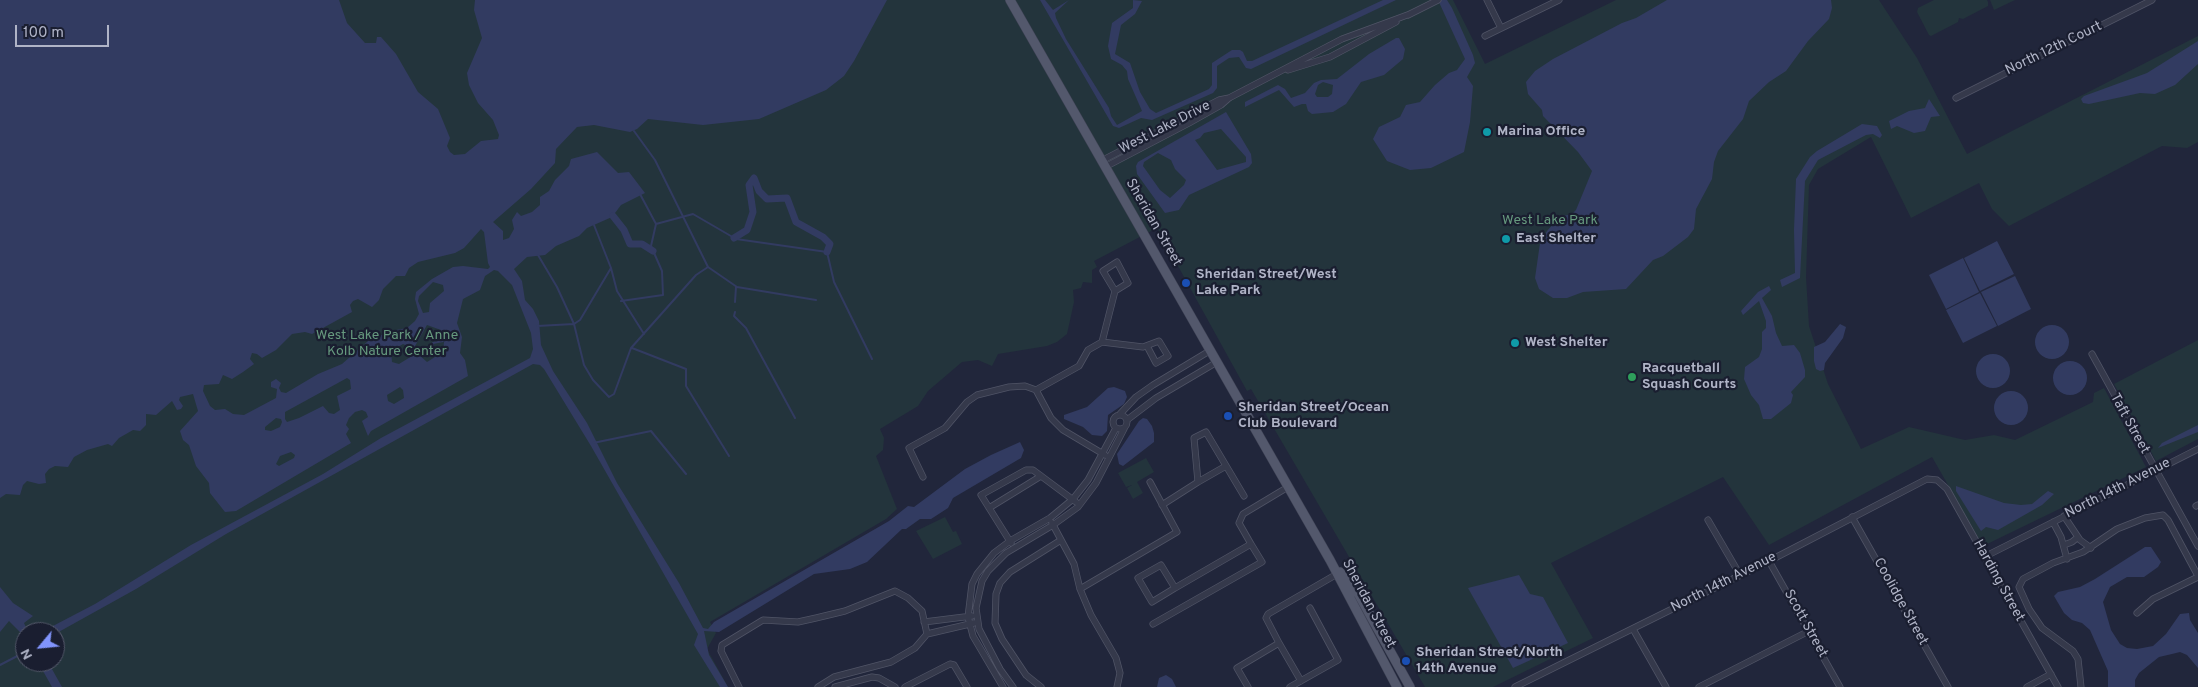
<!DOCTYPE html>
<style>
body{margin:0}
#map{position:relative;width:2198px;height:687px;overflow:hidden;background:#21263b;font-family:Overpass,sans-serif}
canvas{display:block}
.north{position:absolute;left:15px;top:622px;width:50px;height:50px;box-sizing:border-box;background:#1a1e30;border:1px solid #565a6c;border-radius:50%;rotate:242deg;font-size:14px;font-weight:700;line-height:20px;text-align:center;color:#b0b4c7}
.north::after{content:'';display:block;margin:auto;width:18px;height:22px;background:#8194fc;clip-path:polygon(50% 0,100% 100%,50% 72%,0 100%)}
.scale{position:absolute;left:15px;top:25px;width:94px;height:22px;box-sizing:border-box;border:2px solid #b0b4c7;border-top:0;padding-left:6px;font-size:15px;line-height:18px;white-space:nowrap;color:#b0b4c7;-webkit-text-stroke:4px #1a1e30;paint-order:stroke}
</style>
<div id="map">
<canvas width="2198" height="687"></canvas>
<div class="north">N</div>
<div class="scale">100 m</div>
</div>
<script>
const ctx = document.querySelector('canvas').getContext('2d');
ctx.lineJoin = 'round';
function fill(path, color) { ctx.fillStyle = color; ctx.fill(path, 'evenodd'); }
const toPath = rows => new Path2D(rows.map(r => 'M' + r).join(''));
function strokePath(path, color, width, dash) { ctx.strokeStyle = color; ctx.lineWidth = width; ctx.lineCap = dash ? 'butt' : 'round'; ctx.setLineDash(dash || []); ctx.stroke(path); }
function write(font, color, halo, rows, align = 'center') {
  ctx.font = font + ' Overpass,sans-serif'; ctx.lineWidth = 4.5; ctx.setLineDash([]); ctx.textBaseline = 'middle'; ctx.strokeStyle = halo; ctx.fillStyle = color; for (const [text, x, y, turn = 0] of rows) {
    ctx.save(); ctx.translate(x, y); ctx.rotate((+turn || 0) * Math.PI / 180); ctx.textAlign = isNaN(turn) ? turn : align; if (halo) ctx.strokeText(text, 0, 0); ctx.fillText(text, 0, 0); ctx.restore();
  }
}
fill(toPath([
 [0,0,1453,0,1485,64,1616,0,1879,0,1917,58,1967,154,2198,36,2198,142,2187,148,2162,146,2009,226,1992,209,1979,183,1911,218,1871,137,1818,169,1809,185,1806,277,1809,326,1828,384,1861,449,1909,427,1965,440,1994,435,2015,440,2093,402,2094,393,2104,388,2146,467,1983,546,1932,457,1769,545,1723,477,1551,563,1593,638,1493,687,1425,687,1251,389,1247,391,1157,228,1094,261,1097,267,1092,270,1092,283,1083,282,1081,288,1073,290,1074,302,1067,334,1057,342,1047,346,998,354,992,366,978,360,962,362,928,391,918,406,880,429,884,438,883,450,876,456,897,509,886,519,710,622,716,633,707,649,728,687,0,687],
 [25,632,55,632,55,662,25,662],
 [1934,0,1987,0,1988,2,1988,6,1963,19,1959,18,1958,22,1931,36,1929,35,1917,12,1918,8],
 [1990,0,2015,0,1994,10],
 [2198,340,2198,439,2156,461,2114,384],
 [1146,458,1154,472,1137,482,1143,493,1133,499,1127,488,1132,485,1126,487,1118,473],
 [945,517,953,532,956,531,962,544,933,559,916,531]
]), '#23343c');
fill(toPath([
 [0,0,339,0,347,23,365,43,376,43,377,37,381,37,396,54,418,92,438,109,450,138,447,146,450,152,454,155,465,154,481,141,498,139,499,135,493,120,478,103,469,85,467,73,482,38,474,10,475,0,887,0,854,61,844,76,826,90,759,119,703,125,648,119,637,129,630,132,594,125,577,127,556,149,555,163,531,189,493,222,503,231,503,240,509,238,514,229,512,220,517,212,521,216,532,212,540,205,540,197,549,191,555,180,569,166,571,159,597,152,618,173,629,172,645,193,621,205,612,217,587,228,579,236,556,246,545,255,527,257,514,269,522,281,525,300,533,309,539,321,541,345,553,371,587,423,617,483,679,583,703,628,708,629,714,622,889,521,908,506,914,507,965,469,991,455,1020,442,1024,450,1021,458,953,498,948,508,931,519,920,519,906,529,902,529,867,562,850,569,814,574,719,632,704,631,709,655,728,687,720,687,694,645,698,634,591,446,544,369,540,365,533,364,226,534,136,589,55,634,48,632,51,627,95,604,191,545,323,474,381,438,530,358,533,349,531,333,512,285,498,271,494,270,485,276,480,290,463,299,457,323,462,337,460,353,465,360,468,376,371,431,368,436,362,421,368,417,366,412,362,410,355,412,349,418,346,425,349,429,346,434,351,443,236,511,225,512,210,493,209,483,196,466,189,445,183,440,180,431,198,411,193,394,180,397,179,400,183,406,181,409,177,410,172,401,156,415,146,414,146,425,140,431,133,430,119,438,112,446,108,444,87,450,74,457,68,467,55,466,49,469,45,474,46,483,39,484,27,481,23,485,20,495,6,494,0,498],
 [481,229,484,232,488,263,490,267,488,269,463,266,453,267,432,279,416,292,415,299,419,314,415,321,407,328,391,331,368,341,342,364,318,374,286,393,281,392,279,388,281,383,276,379,271,382,271,387,277,389,276,398,244,415,233,414,225,409,215,410,210,406,203,391,204,385,219,384,223,375,232,379,243,372,254,364,250,359,252,353,257,354,262,358,276,350,292,334,305,332,312,334,352,312,350,305,353,301,358,299,372,307,379,300,383,289,396,276,405,276,409,268,418,262,455,253,464,248],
 [433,282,443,285,444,291,430,303,429,312,423,313,418,301,419,296],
 [427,325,441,330,444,342,443,352,427,362,418,354,415,346],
 [403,344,410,347,412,356,399,364,392,362,391,351],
 [347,378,350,380,351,389,337,396,340,410,334,414,329,413,323,406,299,418,287,422,285,419,285,412],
 [400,387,403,390,404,398,394,404,388,401,387,395],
 [276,418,281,419,282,422,280,427,271,431,265,430,265,427],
 [291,452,295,455,294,458,279,466,276,464,280,456],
 [1040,0,1045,0,1053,10,1069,0,1055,13,1056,18,1066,39,1109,108,1111,116,1117,125,1142,111,1128,79,1127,71,1122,65,1111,59,1108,46,1112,23,1133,8,1133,0,1142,1,1135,14,1121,25,1115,54,1130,63,1140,92,1150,109,1156,113,1209,89,1212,85,1212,63,1232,50,1240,50,1243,52,1247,61,1252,61,1383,0,1396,0,1251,69,1246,68,1239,57,1229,58,1217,66,1217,88,1213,93,1152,120,1141,118,1119,128,1113,126],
 [1438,0,1447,0,1452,8,1473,55,1475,63,1467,77,1473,86,1470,122,1464,152,1431,168,1410,170,1387,161,1373,139,1379,127,1400,117,1406,105,1420,102,1435,85,1449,73,1457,70,1465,59],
 [1667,0,1831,0,1832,8,1829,19,1808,41,1786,71,1769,82,1749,101,1743,119,1718,151,1714,162,1712,179,1696,209,1694,229,1688,237,1663,256,1653,260,1626,289,1583,292,1567,298,1553,298,1539,289,1535,278,1540,243,1547,231,1556,221,1563,216,1572,214,1576,210,1592,171,1578,152,1543,116,1542,110,1528,94,1526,82,1535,71,1553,59,1622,23,1636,18],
 [1396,38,1399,38,1405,49,1403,59,1384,75,1361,82,1346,104,1333,112,1312,114,1308,111,1306,104,1302,104,1294,107,1279,90,1245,107,1245,102,1278,85,1285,89,1291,98,1305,93,1314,83,1321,80,1337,79,1369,54],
 [1323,82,1333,85,1332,94,1328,97,1317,97,1315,94,1318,85],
 [2198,41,2198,64,2175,85,2155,94,2140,93,2089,104,2083,103,2081,99,2084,96,2147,73],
 [1929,99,1940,116,1931,117,1925,131,1914,133,1897,126,1891,129,1889,121,1909,111,1925,108],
 [1226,112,1251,154,1252,163,1249,167,1189,195,1179,210,1165,213,1137,174,1136,166,1138,162],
 [1221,129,1246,157,1246,162,1217,170,1195,140,1200,138,1204,133],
 [1158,153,1171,160,1175,169,1186,180,1184,185,1170,198,1160,190,1143,166,1144,162],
 [1862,124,1877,126,1882,135,1880,138,1873,134,1866,135,1818,160,1805,181,1800,278,1782,287,1780,280,1795,273,1794,230,1796,179,1810,157,1817,151],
 [1997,241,2014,274,1980,291,1964,258],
 [1963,258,1979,292,1946,309,1929,275],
 [2015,276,2031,309,1998,326,1981,292],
 [1769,286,1771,290,1762,298,1772,316,1776,333,1782,346,1794,345,1800,353,1805,370,1805,377,1791,392,1793,395,1791,403,1771,419,1763,419,1759,405,1751,395,1744,379,1745,367,1759,357,1762,349,1762,332,1766,328,1766,321,1759,301,1743,315,1741,311,1758,292],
 [1980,293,1997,326,1963,343,1946,310],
 [1840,324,1846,327,1843,338,1825,363,1824,370,1820,371,1816,369,1814,361,1814,347,1825,342],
 '2035 342a17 17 0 1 1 34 0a17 17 0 1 1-34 0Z',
 '1976 371a17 17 0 1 1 34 0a17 17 0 1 1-34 0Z',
 '2053 378a17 17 0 1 1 34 0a17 17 0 1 1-34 0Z',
 [1114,387,1125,391,1127,397,1124,404,1108,415,1107,431,1102,436,1092,435,1083,427,1064,419,1064,415,1087,407,1108,388],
 '1994 408a17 17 0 1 1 34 0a17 17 0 1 1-34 0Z',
 [1143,418,1147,419,1152,426,1154,433,1154,442,1123,466,1119,464,1117,454,1139,421],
 [2198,425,2198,432,2158,448,2162,443],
 [1956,486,2004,503,2021,505,2032,504,2048,491,2054,494,2042,505,1998,530,1986,527,1981,531,1956,491],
 [2145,547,2151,547,2161,562,2158,567,2144,577,2127,577,2110,587,2103,602,2111,630,2120,644,2127,648,2137,649,2153,646,2166,634,2180,614,2189,613,2190,620,2198,633,2198,668,2187,655,2180,652,2172,654,2159,657,2139,673,2135,680,2135,687,2108,687,2108,671,2090,630,2082,623,2072,620,2064,613,2054,596,2058,592,2080,587,2095,579],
 [1519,575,1530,594,1543,597,1568,643,1513,668,1468,588],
 [0,587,13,603,33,616,24,623,28,632,25,632,25,643,20,632,9,621,0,632],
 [38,662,48,662,62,687,52,687],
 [1166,675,1172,679,1176,687,1157,687,1159,678]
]), '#323b61');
strokePath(toPath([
 [634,131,655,160,708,267,737,287,816,300],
 [656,224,693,214,736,239,827,252,834,282,872,359],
 [594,225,611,268,617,291,644,334],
 [538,255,557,287,574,324,584,365,593,380,609,397,614,394,631,348,696,275,708,267],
 [621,301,663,295,662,271,651,246,656,224,640,194],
 [735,302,736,287],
 [735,312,734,316,746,328,795,418],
 [537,326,574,324,580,320,611,268],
 [632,348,686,369,686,386,729,456],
 [433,351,439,355],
 [421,357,425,354,432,356,433,343,443,341],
 [593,443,651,431,686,474],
 [0,665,25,652]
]), '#323b61', 2);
strokePath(toPath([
 [613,216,624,230,630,244,642,244,653,251],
 [734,238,747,230,753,212,749,185,754,178,759,191,767,199,787,198,796,222,823,237,830,244,827,252]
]), '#323b61', 7);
const street = toPath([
 [1487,0,1501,28],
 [1408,15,1438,0],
 [1485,36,1559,0],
 [1288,70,1330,57,1396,22],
 [1956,98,2152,0],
 [1101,161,1219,100,1229,98],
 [1105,167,1189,123,1221,105,1229,98,1342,39,1410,14],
 [1102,342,1115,291,1103,271,1117,262,1128,283,1115,291],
 [2092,354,2198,546],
 [1036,390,1079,366,1088,350,1102,342,1143,347,1159,341,1168,356,1156,363,1147,346],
 [1036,390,1051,418,1063,430,1105,455],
 [1120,414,1136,397,1153,385,1211,350],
 '1113 422a7 7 0 1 1 14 0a7 7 0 1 1-14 0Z',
 [1127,420,1156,398,1217,362],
 [923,477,909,448,945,428,967,402,977,395,1009,387,1025,386,1036,390],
 [1198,482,1226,466],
 [1162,505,1198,482,1194,438,1206,432,1244,496],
 [2196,506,2198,505],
 [989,508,1041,476],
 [2064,516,2080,540,2091,548],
 [1852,517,1948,687],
 [1708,520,1740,575],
 [2053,522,2061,537,2067,559],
 [1052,523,1074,564,1080,589,1091,615,1116,658,1120,673,1117,687],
 [1011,543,981,495,1026,470,1033,470,1076,502],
 [2064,545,2072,542,2078,537],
 [1984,557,2198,449],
 [1769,561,1840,687],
 [1175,588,1152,602,1138,578,1161,565,1175,588,1251,544,1239,523,1243,514,1288,487],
 [1080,589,1177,532,1150,482],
 [2137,613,2153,599,2198,577],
 [924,622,972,616],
 [1153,624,1262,562,1251,544],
 [1633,629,1666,687],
 [927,634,974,623],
 [1279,643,1301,681],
 [739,687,721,651,722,645,763,620,798,622,816,618,845,611,895,591,908,598,922,611,927,634],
 [818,687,834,677,891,662,915,648,927,634],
 [835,687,872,677,879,678,895,687],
 [905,687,950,664,954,665,967,687],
 [1003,687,973,636,968,617,972,584,977,574,994,553,1010,541,1050,518,1073,499,1088,480,1116,428],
 [1013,687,1000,669,979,629,976,608,982,581,988,571,1006,553,1053,525,1078,507,1096,483,1124,429],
 [1041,687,1026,675,1002,639,995,623,996,594,1000,583,1010,572,1061,540],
 [1248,687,1237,668,1279,643,1266,618,1268,614,1337,574],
 [1290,687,1338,660,1310,608],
 [1515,687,1769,561,1927,479,1937,480,1947,489,2058,687],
 [1699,687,1809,631],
 [2027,687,2051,674],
 [2081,687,2078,659,2073,651,2042,628,2029,609,2019,587,2023,579,2053,563,2083,552,2117,529,2145,518,2163,515,2168,520,2198,576]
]);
const primary = toPath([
 [1010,0,1330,560,1397,687],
 [1340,572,1359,595,1410,687]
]);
strokePath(street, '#505466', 7);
strokePath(primary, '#3e4254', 10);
strokePath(street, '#35394b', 5.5);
strokePath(primary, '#53586c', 9);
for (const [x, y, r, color] of [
 [1487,132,5,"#0f9aa8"],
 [1506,239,5,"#0f9aa8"],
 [1186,283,5,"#1a4fb4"],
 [1515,343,5,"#0f9aa8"],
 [1632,377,5,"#2e9e5b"],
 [1228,416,5,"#1a4fb4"],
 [1406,661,5,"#1a4fb4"]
]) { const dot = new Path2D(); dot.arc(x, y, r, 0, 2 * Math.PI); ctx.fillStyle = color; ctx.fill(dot); strokePath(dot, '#1a1e30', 2); }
write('14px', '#b0b4c7', '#1a1e30', [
 ["North 12th Court",2054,49,-26],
 ["West Lake Drive",1165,128,-27],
 ["Sheridan Street",1153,223,60],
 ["Taft Street",2129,424,61],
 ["North 14th Avenue",2118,489,-27],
 ["Harding Street",1998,581,61],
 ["North 14th Avenue",1724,583,-27],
 ["Coolidge Street",1900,602,61],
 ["Sheridan Street",1368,604,62],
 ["Scott Street",1805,624,61]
]);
write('bold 14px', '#b0b4c7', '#1a1e30', [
 ["Marina Office",1497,132],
 ["East Shelter",1516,239],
 ["Sheridan Street/West",1196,275],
 ["Lake Park",1196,291],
 ["West Shelter",1525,343],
 ["Racquetball",1642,369],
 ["Squash Courts",1642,385],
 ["Sheridan Street/Ocean",1238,408],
 ["Club Boulevard",1238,424],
 ["Sheridan Street/North",1416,653],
 ["14th Avenue",1416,669]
], 'left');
write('14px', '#66997e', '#1a1e30', [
 ["West Lake Park",1550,221],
 ["West Lake Park / Anne",387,336],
 ["Kolb Nature Center",387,352]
]);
</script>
